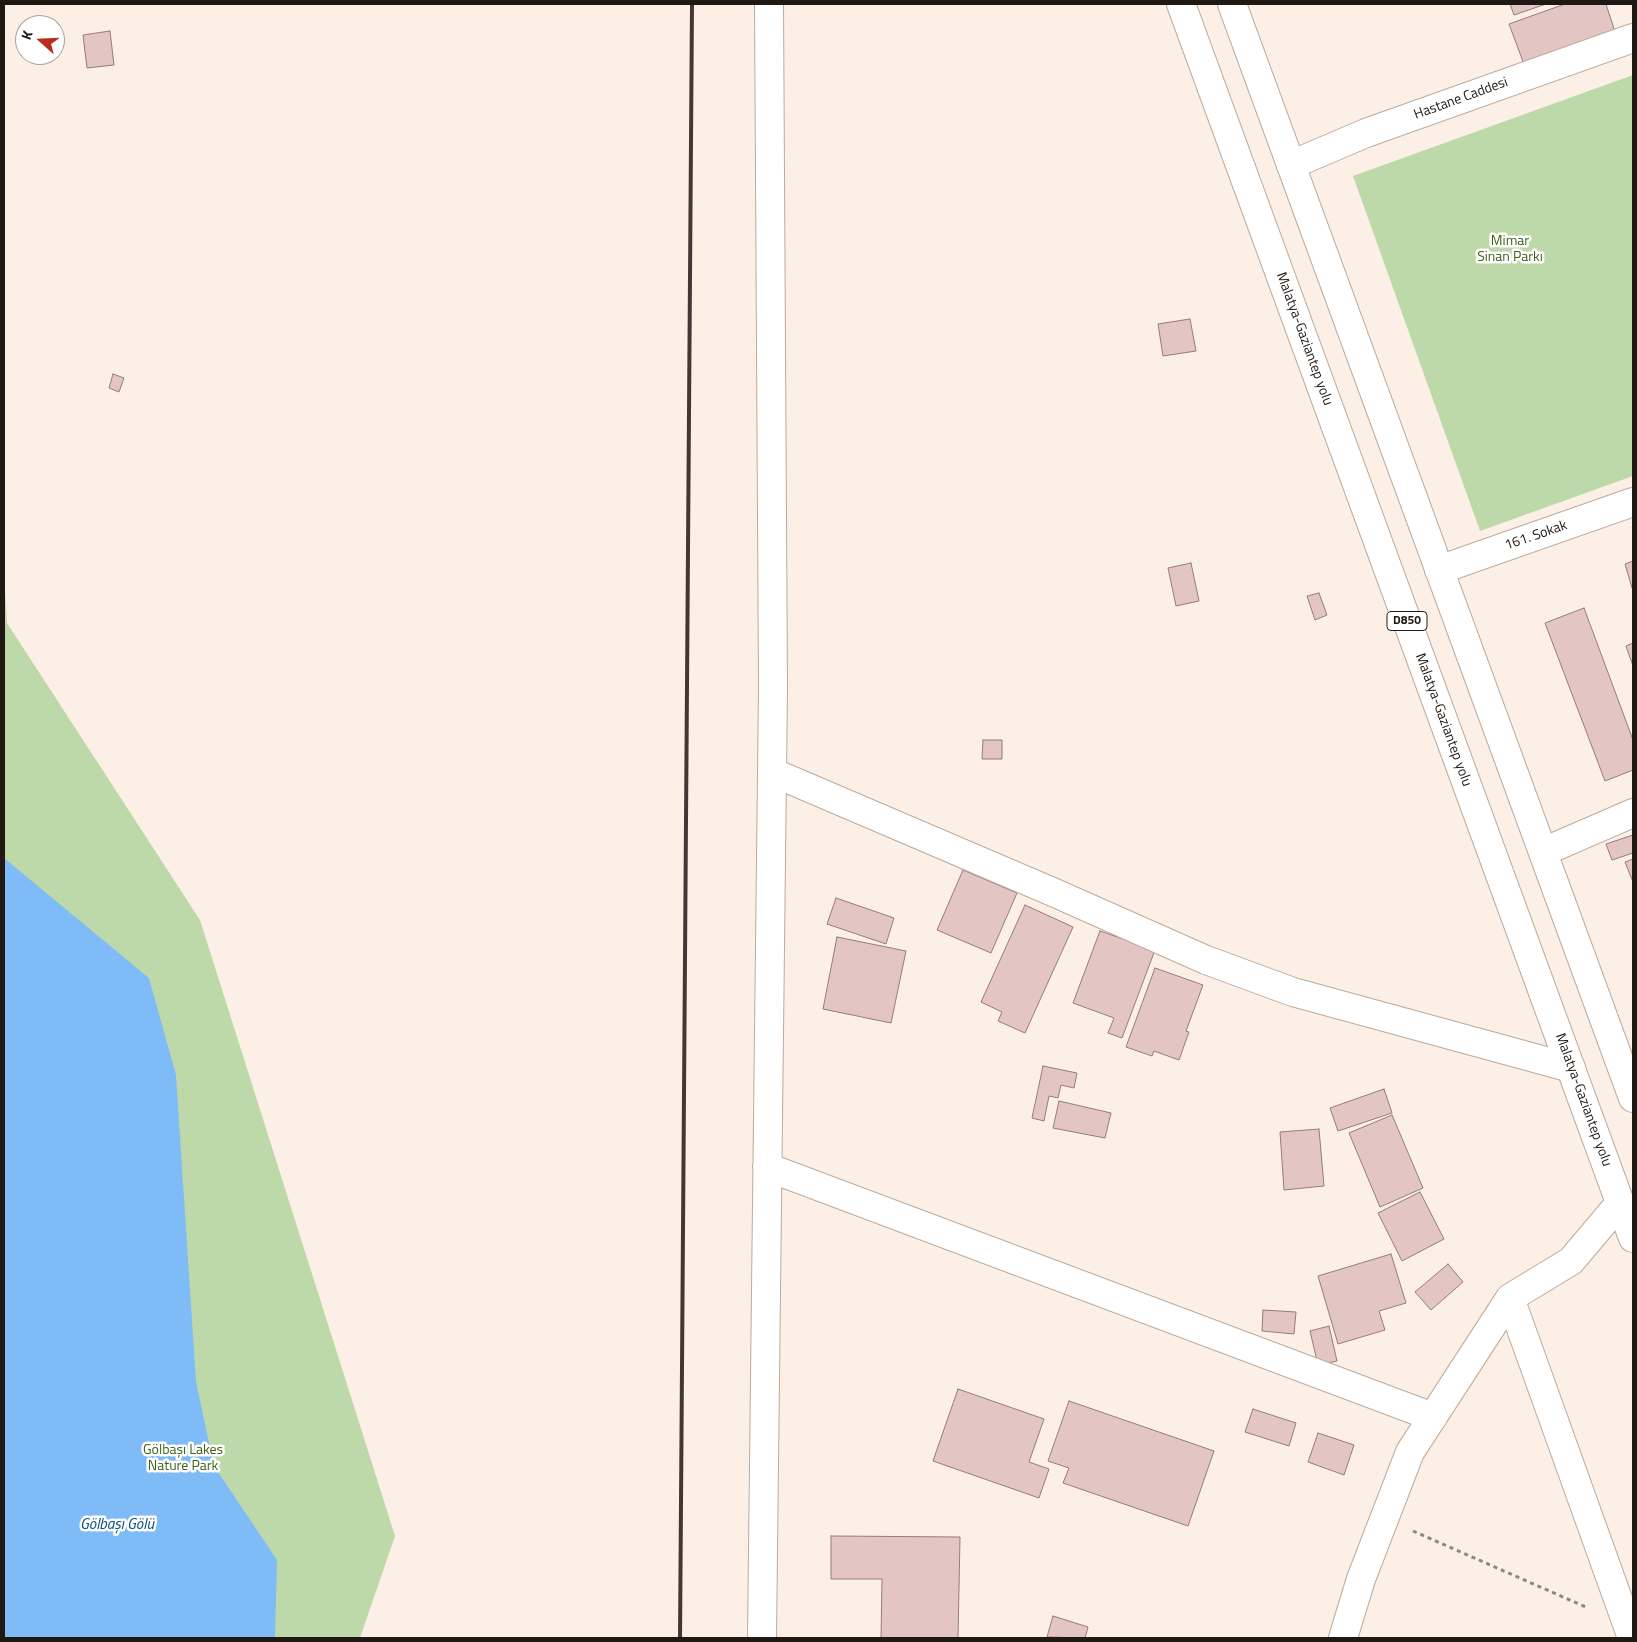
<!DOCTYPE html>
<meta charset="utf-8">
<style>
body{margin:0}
#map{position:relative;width:1637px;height:1642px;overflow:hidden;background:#fcefe5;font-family:"Titillium Web",sans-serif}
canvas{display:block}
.frame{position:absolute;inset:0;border:5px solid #201813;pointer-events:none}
.north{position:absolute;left:15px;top:15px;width:50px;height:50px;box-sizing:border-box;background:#fff;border:1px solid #a6a3a1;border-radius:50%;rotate:290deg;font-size:14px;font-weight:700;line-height:20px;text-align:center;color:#201813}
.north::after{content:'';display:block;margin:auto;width:18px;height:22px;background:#ba2c1e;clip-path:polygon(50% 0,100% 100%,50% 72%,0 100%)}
</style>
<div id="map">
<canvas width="1637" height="1642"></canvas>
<div class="frame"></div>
<div class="north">K</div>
</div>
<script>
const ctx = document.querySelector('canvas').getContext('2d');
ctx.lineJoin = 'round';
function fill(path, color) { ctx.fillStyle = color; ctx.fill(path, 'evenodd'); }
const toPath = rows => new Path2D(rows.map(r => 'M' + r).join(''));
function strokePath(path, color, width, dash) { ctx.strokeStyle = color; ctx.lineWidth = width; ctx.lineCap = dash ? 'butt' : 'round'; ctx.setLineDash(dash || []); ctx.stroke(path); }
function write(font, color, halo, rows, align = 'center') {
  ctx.font = font + ' "Titillium Web",sans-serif'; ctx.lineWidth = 5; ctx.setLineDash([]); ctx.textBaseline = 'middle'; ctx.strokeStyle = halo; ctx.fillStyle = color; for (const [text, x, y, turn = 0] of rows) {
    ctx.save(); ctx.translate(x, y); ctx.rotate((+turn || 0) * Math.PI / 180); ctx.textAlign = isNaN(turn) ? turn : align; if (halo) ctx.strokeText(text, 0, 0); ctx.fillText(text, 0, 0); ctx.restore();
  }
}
fill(toPath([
 [1633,75,1633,476,1480,531,1353,176],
 [4,574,7,623,200,920,395,1536,360,1638,4,1638]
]), '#bed9a9');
fill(toPath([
 [4,858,149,978,176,1075,196,1382,214,1466,277,1560,275,1638,4,1638]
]), '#7fbcf7');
const building = toPath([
 [1510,4,1546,4,1514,15,1510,4],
 [1565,4,1606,4,1616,35,1525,67,1509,24,1565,4],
 [110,31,114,65,87,68,83,35,110,31],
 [1190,319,1196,351,1163,356,1158,324,1190,319],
 [113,374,124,378,119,392,109,388,113,374],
 [1633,561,1633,587,1632,588,1625,564,1633,561],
 [1191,563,1199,601,1176,606,1168,568,1191,563],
 [1319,593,1327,615,1315,620,1307,596,1319,593],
 [1584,608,1633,740,1633,770,1605,781,1545,623,1584,608],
 [1633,643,1633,666,1626,646,1633,643],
 [983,740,1002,740,1002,759,982,759,983,740],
 [1633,835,1633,853,1612,860,1606,844,1633,835],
 [1633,859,1633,882,1625,862,1633,859],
 [963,870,1017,893,991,953,937,930,963,870],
 [836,898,894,918,886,944,827,924,836,898],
 [1025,905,1073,927,1025,1033,998,1021,1002,1012,981,1002,1025,905],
 [1100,931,1155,950,1122,1038,1108,1033,1114,1018,1073,1003,1100,931],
 [837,937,906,951,891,1023,823,1009,837,937],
 [1155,968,1203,985,1186,1031,1189,1032,1179,1060,1154,1051,1152,1056,1126,1047,1155,968],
 [1043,1066,1077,1073,1074,1088,1061,1085,1058,1098,1049,1096,1044,1121,1032,1118,1043,1066],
 [1384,1089,1392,1113,1338,1131,1330,1108,1384,1089],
 [1059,1101,1111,1113,1105,1138,1053,1128,1059,1101],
 [1392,1115,1423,1188,1380,1207,1349,1133,1392,1115],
 [1319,1129,1324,1186,1284,1190,1280,1132,1319,1129],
 [1420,1192,1444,1239,1402,1261,1378,1213,1420,1192],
 [1391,1254,1406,1303,1379,1311,1385,1330,1338,1344,1318,1276,1391,1254],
 [1448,1264,1463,1282,1431,1310,1415,1292,1448,1264],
 [1263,1310,1296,1312,1294,1334,1262,1331,1263,1310],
 [1329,1326,1337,1361,1318,1365,1310,1331,1329,1326],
 [958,1389,1044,1419,1029,1462,1049,1469,1039,1498,933,1461,958,1389],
 [1069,1401,1214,1451,1188,1526,1063,1483,1069,1468,1048,1461,1069,1401],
 [1253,1409,1296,1423,1289,1446,1245,1432,1253,1409],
 [1318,1433,1354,1445,1344,1475,1308,1462,1318,1433],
 [831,1536,960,1537,958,1638,881,1638,882,1579,831,1579,831,1536],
 [1053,1616,1088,1627,1085,1638,1047,1637,1053,1616]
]);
fill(building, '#e3c6c4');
strokePath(building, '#957b79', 1);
const minor = toPath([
 [1291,165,1366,133,1633,38],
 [1439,570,1633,502],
 [772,772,1055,893,1206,960,1293,992,1571,1068],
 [1543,852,1633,813],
 [767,1167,1433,1417],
 [1510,1298,1632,1638],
 [762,1638,773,687,769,4],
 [1343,1638,1361,1579,1410,1452,1510,1298,1571,1261,1620,1203]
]);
const highway = toPath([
 [1181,4,1633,1238],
 [1232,4,1633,1098]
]);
strokePath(minor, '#beaa9a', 30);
strokePath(highway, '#beaa9a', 30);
strokePath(toPath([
 [1413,1531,1588,1608]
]), '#90857e', 3, [4, 4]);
strokePath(minor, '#fff', 28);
strokePath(highway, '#fff', 28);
strokePath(toPath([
 [680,1638,692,4]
]), '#413833', 4);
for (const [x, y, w] of [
 [1407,621,40]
]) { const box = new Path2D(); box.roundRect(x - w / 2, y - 9.5, w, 19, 4); ctx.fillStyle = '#fff'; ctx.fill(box); strokePath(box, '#201813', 1); }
write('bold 12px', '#201813', null, [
 ["D850",1407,621]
]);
write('14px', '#201813', '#fff', [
 ["Hastane Caddesi",1461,99,-20],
 ["Malatya-Gaziantep yolu",1304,339,70],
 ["161. Sokak",1536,536,-19],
 ["Malatya-Gaziantep yolu",1443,720,70],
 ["Malatya-Gaziantep yolu",1583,1100,70]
]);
write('14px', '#3e6118', '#fff', [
 ["Mimar",1510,242],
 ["Sinan Parkı",1510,258],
 ["Gölbaşı Lakes",183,1451],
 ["Nature Park",183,1467]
]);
write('italic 15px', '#004a7e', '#fff', [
 ["Gölbaşı Gölü",117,1525]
]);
</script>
